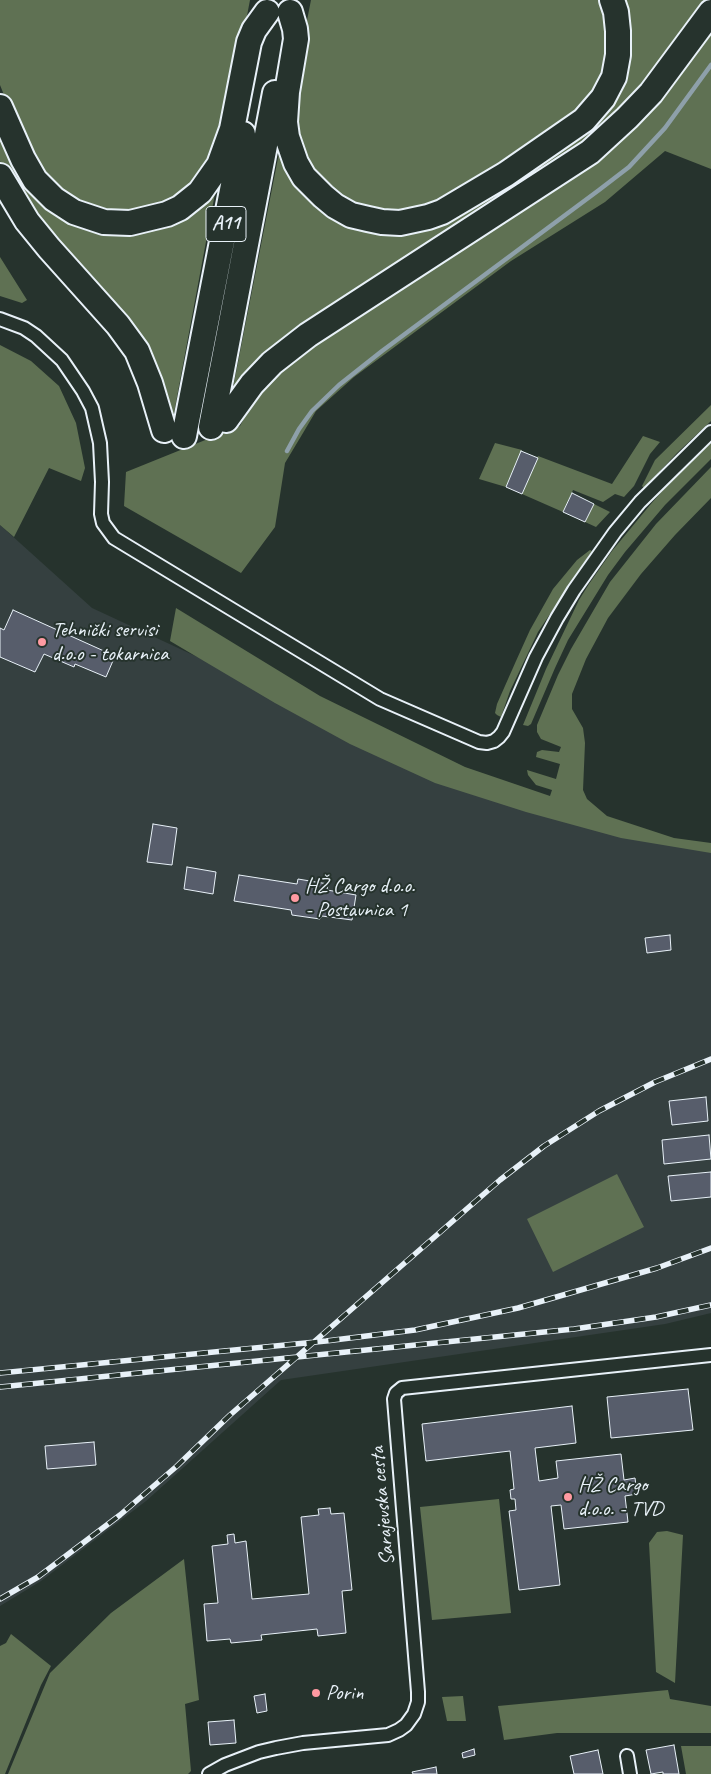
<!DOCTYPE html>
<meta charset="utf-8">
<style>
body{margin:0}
canvas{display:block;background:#26332d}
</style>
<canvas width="711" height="1774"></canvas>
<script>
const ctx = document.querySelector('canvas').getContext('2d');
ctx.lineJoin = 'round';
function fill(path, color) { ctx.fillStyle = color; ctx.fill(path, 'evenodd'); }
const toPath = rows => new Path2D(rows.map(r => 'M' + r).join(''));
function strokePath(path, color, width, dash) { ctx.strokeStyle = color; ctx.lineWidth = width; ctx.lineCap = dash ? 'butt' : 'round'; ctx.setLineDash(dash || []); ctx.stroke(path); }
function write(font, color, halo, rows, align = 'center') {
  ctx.font = font + ' Caveat,sans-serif'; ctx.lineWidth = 4; ctx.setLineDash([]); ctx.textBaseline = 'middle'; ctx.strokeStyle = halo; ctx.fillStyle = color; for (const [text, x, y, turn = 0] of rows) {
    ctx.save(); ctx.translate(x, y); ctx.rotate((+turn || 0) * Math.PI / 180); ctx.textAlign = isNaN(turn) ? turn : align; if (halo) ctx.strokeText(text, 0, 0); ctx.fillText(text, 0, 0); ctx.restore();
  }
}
fill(toPath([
 [0,525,92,608,507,801,711,847,711,1313,665,1324,281,1380,146,1501,41,1581,0,1606]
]), '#354040');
fill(toPath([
 [0,0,250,0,228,115,201,180,157,209,106,214,71,200,43,174,20,134,2,90,0,85],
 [311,0,603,0,607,10,607,67,588,104,445,202,413,213,359,210,313,175,294,129,299,61],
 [620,0,710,0,688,27,660,68,606,130,231,398,280,148,292,173,392,232,599,115],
 [711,29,711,169,665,151,605,202,511,261,354,377,316,411,303,433,285,463,275,527,241,573,124,506,126,472,240,426,251,405,274,377,319,340,596,163,637,126,673,83],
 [0,126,97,229,216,188,171,429,160,388,8,180,0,161],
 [0,257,27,300,22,303,0,296],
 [0,345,31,361,59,386,76,423,85,468,81,481,49,468,14,537,0,525],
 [711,405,711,421,677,453,644,488,642,486,655,460],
 [643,436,660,442,650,454,634,486,624,497,615,494,603,502,573,490,563,512,522,494,538,456,612,484],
 [495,443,522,450,506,487,479,479],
 [711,443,711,459,665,505,625,552,608,575,568,640,555,668,531,724,528,726,523,725,546,669,579,600,589,584,612,551,650,505,672,480],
 [711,467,711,498,675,535,641,574,608,618,586,659,572,694,572,709,583,728,585,743,583,790,587,799,607,816,674,838,711,843,711,853,621,838,526,812,435,783,350,744,275,703,170,641,176,608,320,696,465,767,550,796,552,790,536,785,528,775,527,770,556,779,560,764,536,757,537,752,542,750,559,752,561,747,541,739,537,732,537,725,558,675,571,649,610,582,656,524],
 [594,504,610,512,596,527,585,522],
 [590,550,592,551,538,632,510,691,501,717,497,715,495,713,497,704,516,661,530,630,553,589,577,560],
 [617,1174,644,1227,553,1272,527,1219],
 [499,1499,511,1613,432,1620,420,1507],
 [667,1531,683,1535,675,1683,656,1672,649,1543,657,1532],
 [184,1559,199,1700,185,1704,191,1771,188,1774,8,1774,50,1673,111,1613],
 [11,1634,51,1666,41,1685,5,1774,0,1774,0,1646,6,1643],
 [668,1690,670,1699,711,1706,711,1733,557,1733,504,1740,498,1706],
 [463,1696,466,1721,447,1721,442,1697],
 [681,1746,711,1746,711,1774,686,1774]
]), '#5f7153');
strokePath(toPath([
 [287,451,299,429,312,411,339,385,382,351,599,190,629,167,665,128,711,65]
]), '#8ea0aa', 4.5);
const building = toPath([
 [521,451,538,458,522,494,506,487,521,451],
 [572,493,594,504,585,522,563,512,572,493],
 [13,610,115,656,106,677,75,664,74,667,44,654,35,672,0,657,0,628,4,630,13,610],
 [153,824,177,828,172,865,147,862,153,824],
 [187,867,216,872,213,894,184,889,187,867],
 [239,875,297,884,298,879,328,884,327,890,356,895,352,920,322,916,320,919,292,915,291,910,234,901,239,875],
 [670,935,671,950,647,953,645,938,670,935],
 [706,1097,708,1121,672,1125,669,1101,706,1097],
 [709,1135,711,1159,664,1164,662,1140,709,1135],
 [711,1172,711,1197,671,1201,668,1176,711,1172],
 [688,1389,693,1430,611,1438,607,1397,688,1389],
 [572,1406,576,1443,535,1448,539,1481,558,1478,556,1461,621,1454,624,1480,635,1478,637,1494,625,1496,628,1522,564,1529,561,1505,551,1506,560,1585,519,1590,509,1511,516,1510,515,1499,511,1499,510,1490,514,1489,510,1451,426,1461,422,1424,572,1406],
 [94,1442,96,1465,47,1469,45,1446,94,1442],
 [330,1508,331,1514,344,1513,352,1590,342,1591,346,1633,318,1636,317,1629,261,1635,262,1640,231,1643,230,1639,207,1641,204,1604,218,1603,212,1546,228,1544,227,1535,234,1534,235,1543,246,1541,252,1599,309,1594,301,1517,319,1515,318,1509,330,1508],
 [265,1694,267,1711,257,1713,254,1696,265,1694],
 [234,1720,236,1743,210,1745,208,1722,234,1720],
 [674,1745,679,1774,663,1774,663,1772,651,1774,646,1750,674,1745],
 [474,1749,475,1755,463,1758,462,1753,474,1749],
 [598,1750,603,1774,574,1774,570,1756,598,1750],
 [436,1767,437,1774,413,1774,412,1772,436,1767]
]);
fill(building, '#575d6b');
strokePath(building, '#e8f1f8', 1);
const street = toPath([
 [0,319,24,328,36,336,62,360,83,391,92,408,100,443,102,482,101,514,103,523,114,538,380,699,479,742,487,743,494,741,499,737,503,732,536,657,557,618,574,590,615,532,640,502,711,432],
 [627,1756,630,1774],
 [209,1774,225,1765,259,1752,276,1748,303,1743,388,1735,399,1730,406,1725,414,1714,418,1702,418,1692,394,1399,396,1393,402,1388,711,1355]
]);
const highway = toPath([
 [290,12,295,29,296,39,287,92,285,122,287,137,296,163,304,177,323,196,335,206,351,215,368,219,382,222,400,223,428,217,442,212,506,174,584,120,603,98,614,77,618,55,618,31,616,12,612,0],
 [0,107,23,159,35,180,54,199,74,212,104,222,130,223,167,214,180,208,200,192,219,165,232,129,249,42,254,30,267,12],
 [0,176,27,221,49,248,118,325,137,351,150,383,164,430],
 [226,420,252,384,272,363,308,335,590,152,627,118,651,93,711,12],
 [211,427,275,93],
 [184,436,243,134]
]);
strokePath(street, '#e8f1f8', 16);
strokePath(highway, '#e8f1f8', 28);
strokePath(street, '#26332d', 12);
strokePath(highway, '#26332d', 24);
const rail = toPath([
 [0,1373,326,1341,415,1330,518,1308,657,1268,711,1248],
 [0,1387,574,1329,656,1317,711,1305],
 [0,1599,38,1577,120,1515,177,1466,230,1415,500,1180,544,1146,599,1111,655,1082,711,1059]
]);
strokePath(rail, '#e8f1f8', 5.5);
strokePath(rail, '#26332d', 4, [11]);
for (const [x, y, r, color] of [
 [42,642,5,"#ff9aa2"],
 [295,898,5,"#ff9aa2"],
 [568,1497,5,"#ff9aa2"],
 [316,1693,5,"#ff9aa2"]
]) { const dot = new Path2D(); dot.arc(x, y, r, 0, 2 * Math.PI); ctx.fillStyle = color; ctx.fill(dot); strokePath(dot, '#26332d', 2); }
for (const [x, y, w] of [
 [226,224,40]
]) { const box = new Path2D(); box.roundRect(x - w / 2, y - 17.5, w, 35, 4); ctx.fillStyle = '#26332d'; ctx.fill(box); strokePath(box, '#e8f1f8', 1); }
write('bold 20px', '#e8f1f8', null, [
 ["A11",226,224]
]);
write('21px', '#e8f1f8', '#26332d', [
 ["Tehnički servisi",52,630],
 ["d.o.o - tokarnica",52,654],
 ["HŽ Cargo d.o.o.",305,886],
 ["- Postavnica 1",305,910],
 ["HŽ Cargo",578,1485],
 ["d.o.o. - TVD",578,1509],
 ["Porin",326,1693]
], 'left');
write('21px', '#e8f1f8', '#26332d', [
 ["Sarajevska cesta",383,1506,-95]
]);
</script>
